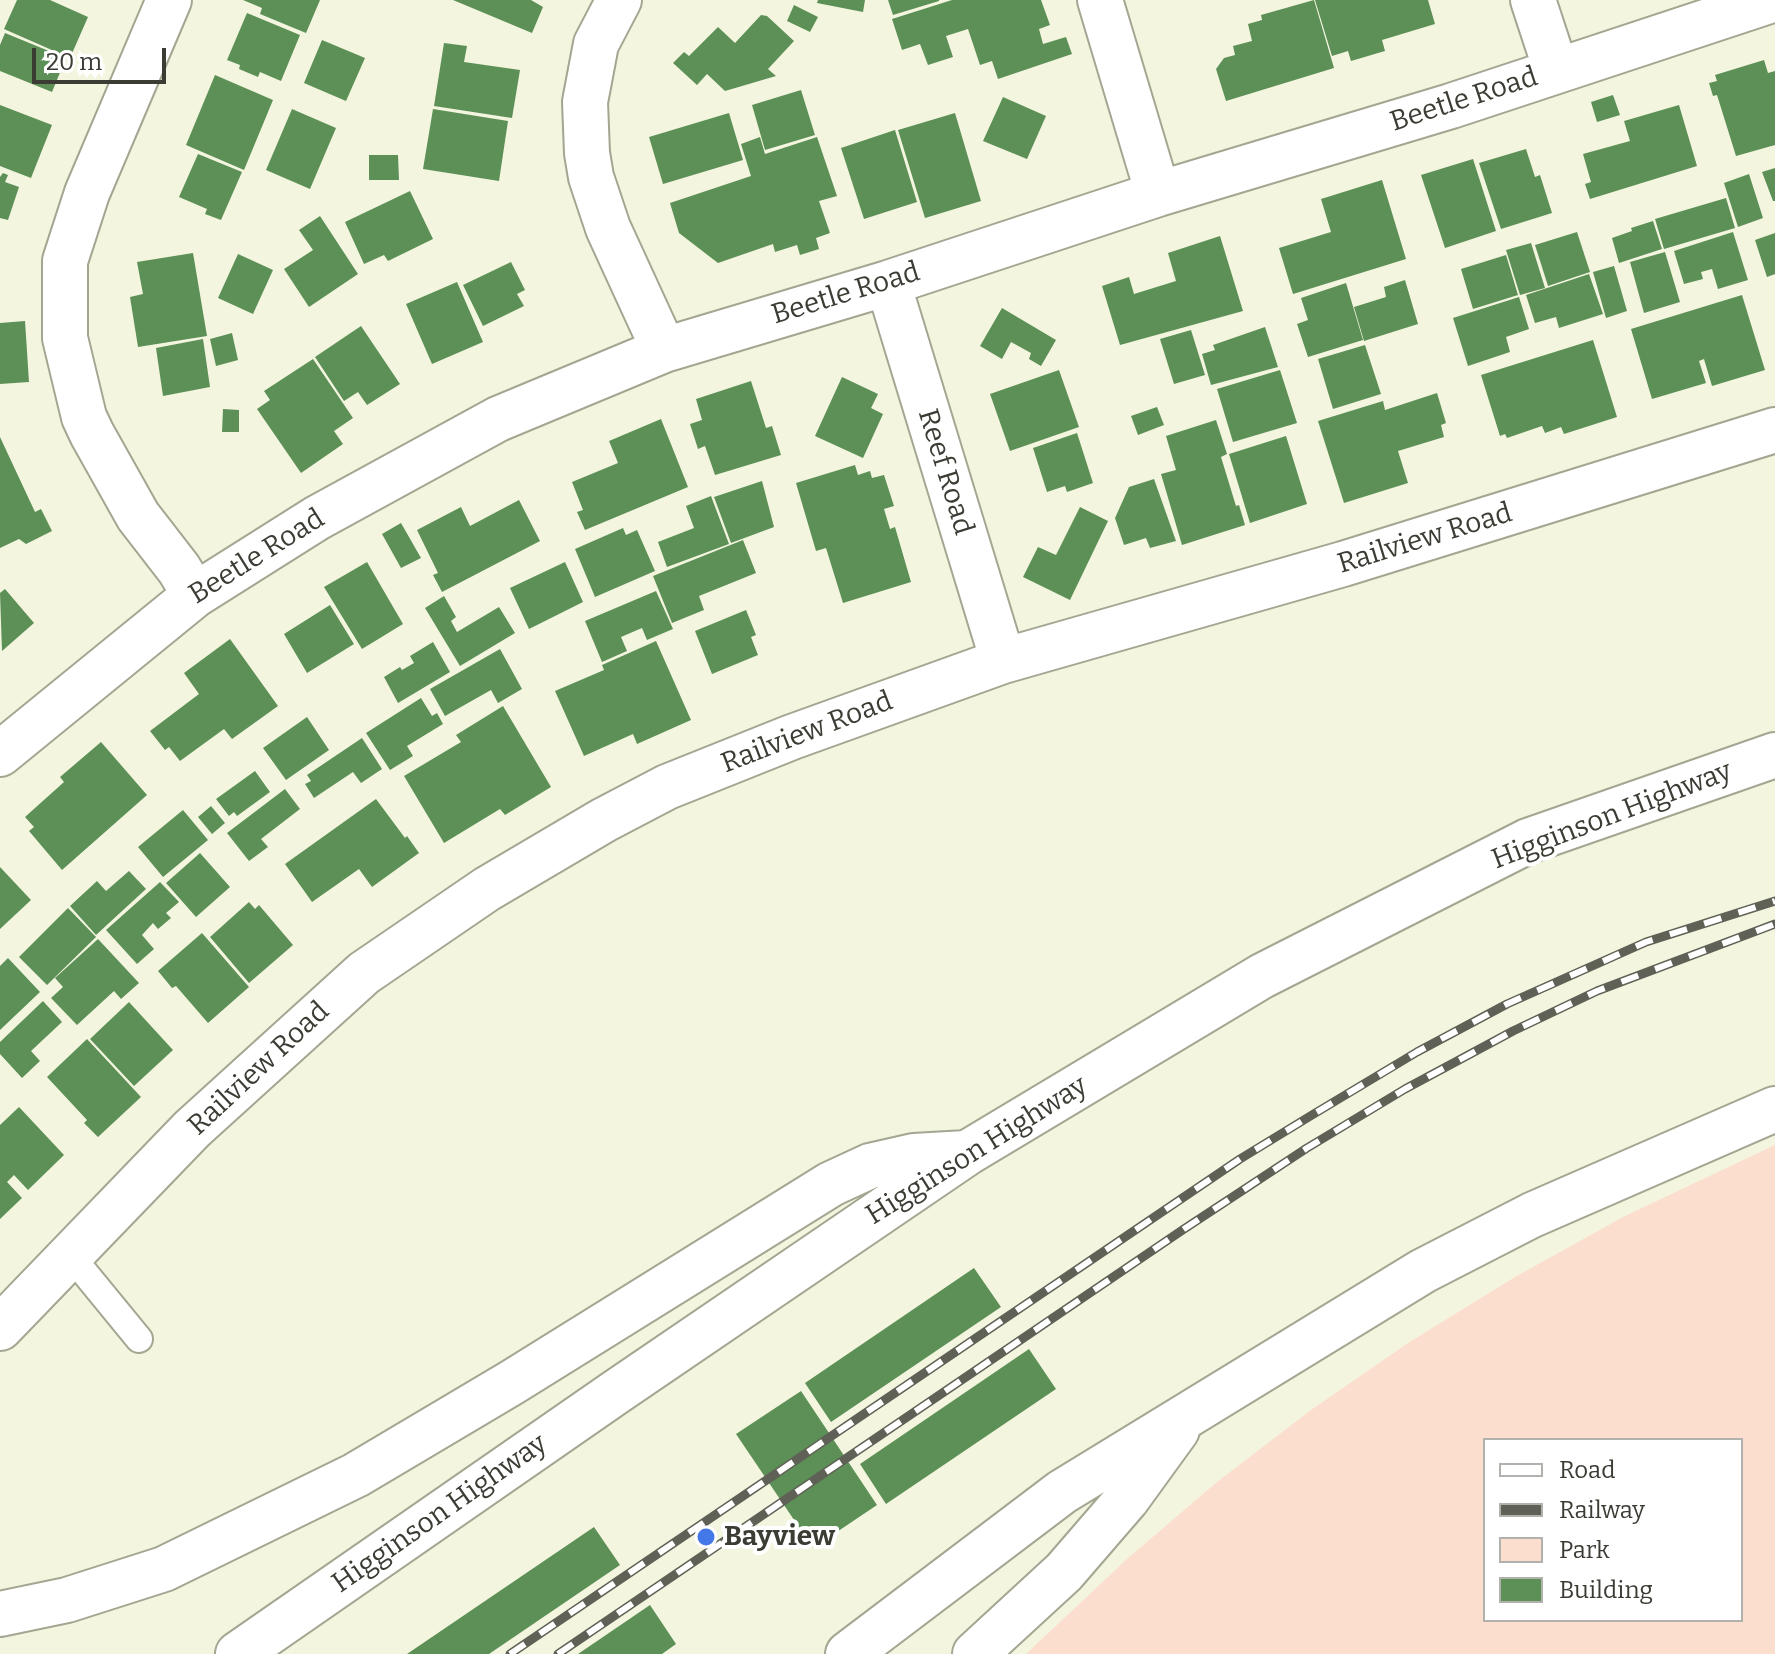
<!DOCTYPE html>
<style>
body{margin:0}
#map{position:relative;width:1775px;height:1654px;overflow:hidden;background:#f3f5df;font-family:Bitter,serif}
canvas{display:block}
.legend{position:absolute;left:1483px;top:1438px;width:260px;height:184px;box-sizing:border-box;background:#fff;border:2px solid #b1b1ad;margin:0;padding:10px 14px;list-style:none;font-size:24px;color:#3b3c33}
.legend li{display:flex;align-items:center;gap:16px;height:40px}
.legend b{width:40px;border:2px solid #b1b1ad}
.scale{position:absolute;left:32px;top:48px;width:134px;height:36px;box-sizing:border-box;border:4px solid #3b3c33;border-top:0;padding-left:10px;font-size:24px;line-height:28px;white-space:nowrap;color:#3b3c33;-webkit-text-stroke:6px #fff;paint-order:stroke}
</style>
<div id="map">
<canvas width="1775" height="1654"></canvas>
<ul class="legend">
<li><b style="height:10px;background:#fff"></b>Road</li>
<li><b style="height:10px;background:#606156"></b>Railway</li>
<li><b style="height:22px;background:#fcdece"></b>Park</li>
<li><b style="height:22px;background:#5c9056"></b>Building</li>
</ul>
<div class="scale">20 m</div>
</div>
<script>
const ctx = document.querySelector('canvas').getContext('2d');
ctx.lineJoin = 'round';
function fill(path, color) { ctx.fillStyle = color; ctx.fill(path, 'evenodd'); }
const toPath = rows => new Path2D(rows.map(r => 'M' + r).join(''));
function strokePath(path, color, width, dash) { ctx.strokeStyle = color; ctx.lineWidth = width; ctx.lineCap = dash ? 'butt' : 'round'; ctx.setLineDash(dash || []); ctx.stroke(path); }
function write(font, color, halo, rows, align = 'center') {
  ctx.font = font + ' Bitter,serif'; ctx.lineWidth = 8; ctx.setLineDash([]); ctx.textBaseline = 'middle'; ctx.strokeStyle = halo; ctx.fillStyle = color; for (const [text, x, y, turn = 0] of rows) {
    ctx.save(); ctx.translate(x, y); ctx.rotate((+turn || 0) * Math.PI / 180); ctx.textAlign = isNaN(turn) ? turn : align; if (halo) ctx.strokeText(text, 0, 0); ctx.fillText(text, 0, 0); ctx.restore();
  }
}
fill(toPath([
 [1775,1145,1775,1654,1026,1654,1127,1559,1217,1482,1311,1410,1408,1343,1515,1277,1625,1216],
 [1485,1440,1741,1440,1741,1620,1485,1620]
]), '#fcdece');
fill(toPath([
 [17,0,50,0,88,17,70,58,4,29],
 [243,0,320,0,306,33,260,14,262,8],
 [453,0,531,0,543,7,532,33],
 [818,0,865,0,863,12,817,3],
 [888,0,939,0,939,1,893,15],
 [952,0,1041,0,1050,25,1039,29,1043,44,1066,37,1072,54,998,79,992,61,980,65,968,29,946,36,953,57,928,65,920,44,902,50,892,19],
 [1314,0,1334,68,1226,101,1216,69,1224,58,1235,55,1233,46,1252,41,1248,24,1262,20,1261,15],
 [1315,0,1428,0,1435,24,1382,40,1385,51,1351,61,1348,51,1332,56],
 [794,5,818,17,810,32,787,21],
 [247,13,300,35,281,81,260,72,258,77,239,69,240,65,227,60],
 [761,15,767,16,794,41,768,69,776,76,725,91,707,74,697,85,673,63,684,52,689,56,718,27,735,43],
 [5,33,66,58,52,92,0,71,0,45],
 [322,40,365,58,346,101,304,83],
 [444,43,467,46,464,62,520,70,512,118,434,106],
 [1764,60,1768,73,1775,71,1775,145,1736,156,1717,95,1713,96,1709,83,1717,81,1715,75],
 [215,75,273,100,244,170,186,145],
 [801,90,815,135,765,150,752,105],
 [1613,95,1620,115,1597,122,1591,102],
 [1003,97,1046,116,1027,159,983,141],
 [0,105,52,125,31,178,0,166],
 [1679,105,1697,166,1590,199,1585,184,1591,182,1583,154,1630,141,1624,121],
 [292,109,336,128,310,189,266,170],
 [433,109,508,121,499,181,423,169],
 [729,113,743,160,663,184,649,137],
 [955,113,981,201,925,218,898,130],
 [895,130,917,202,864,219,841,148],
 [760,137,765,154,817,137,837,196,819,201,830,233,816,238,819,249,800,255,797,245,775,252,773,244,718,263,679,233,670,203,751,176,741,144],
 [1526,149,1535,177,1540,175,1552,213,1501,229,1479,163],
 [198,154,242,172,221,220,205,214,207,209,179,197],
 [369,155,398,155,399,180,369,180],
 [1473,159,1496,231,1445,248,1421,175],
 [1775,168,1775,201,1773,201,1762,172],
 [3,173,8,175,5,182,19,187,8,220,0,218,0,177],
 [1749,174,1763,218,1738,227,1724,183],
 [1382,180,1406,259,1293,294,1279,248,1331,232,1321,199],
 [410,191,433,239,388,261,384,255,364,264,345,222],
 [1726,198,1735,228,1664,249,1655,219],
 [320,216,358,274,309,307,284,269,313,250,299,230],
 [1653,221,1662,249,1619,263,1612,238,1632,231,1631,228],
 [1577,232,1590,272,1548,286,1535,245],
 [1733,232,1748,280,1718,289,1712,269,1701,272,1703,279,1684,284,1674,251],
 [1775,233,1775,274,1767,277,1755,240],
 [1220,236,1243,311,1120,345,1102,286,1129,277,1134,294,1176,281,1168,253],
 [1531,243,1545,288,1520,295,1506,250],
 [1665,252,1680,302,1644,313,1630,262],
 [193,253,207,336,138,347,130,297,143,294,137,262],
 [238,254,273,270,253,314,218,298],
 [1506,255,1518,295,1473,309,1461,269],
 [511,262,525,290,517,294,524,306,483,326,463,285],
 [1614,266,1627,311,1606,318,1593,272],
 [1589,274,1603,314,1559,328,1556,317,1535,323,1526,295],
 [1405,280,1418,324,1364,341,1354,307,1386,297,1384,287],
 [457,282,483,342,432,364,406,304],
 [1346,283,1363,340,1308,357,1297,324,1308,320,1301,298],
 [1742,295,1765,370,1712,386,1704,359,1699,361,1706,383,1652,399,1631,329],
 [1519,297,1529,329,1506,337,1510,352,1468,366,1453,318],
 [1002,308,1056,340,1041,366,1029,359,1031,353,1011,342,1002,359,980,346],
 [25,321,29,382,0,384,0,323],
 [361,326,400,384,367,405,358,392,344,401,315,357],
 [1265,327,1278,367,1211,385,1202,354,1215,350,1213,345],
 [1191,330,1205,375,1174,384,1160,339],
 [232,333,238,360,216,366,210,339],
 [203,339,210,387,163,396,156,348],
 [1593,340,1617,417,1564,434,1561,427,1545,433,1542,426,1507,438,1505,434,1500,436,1481,375],
 [1365,345,1381,394,1333,409,1318,359],
 [313,359,353,418,334,431,343,444,301,473,257,409,270,400,264,391],
 [1059,370,1079,427,1010,451,990,394],
 [1280,370,1297,423,1233,442,1217,389],
 [842,377,878,394,871,408,883,414,863,458,815,436],
 [751,381,766,428,772,426,781,455,715,475,705,446,698,449,690,424,702,420,696,399],
 [1437,393,1446,423,1441,425,1444,437,1398,451,1408,483,1344,503,1318,421,1383,401,1385,410],
 [1157,407,1164,425,1138,435,1131,416],
 [223,409,239,410,239,432,222,432],
 [661,419,688,487,585,530,577,512,583,510,572,482,618,463,609,441],
 [1216,420,1227,454,1221,457,1236,506,1239,505,1245,525,1182,545,1161,474,1176,470,1166,436],
 [1077,433,1093,483,1067,492,1065,486,1047,492,1033,448],
 [1286,436,1307,504,1250,523,1229,454],
 [0,437,35,512,41,509,52,531,26,544,19,539,0,548],
 [855,465,858,475,870,471,872,478,884,475,894,506,884,509,890,529,895,527,911,582,843,603,826,548,816,551,796,483],
 [1154,479,1176,541,1150,548,1146,538,1124,545,1115,518,1129,487],
 [762,481,774,527,731,543,714,497],
 [711,496,729,544,667,567,658,542,694,528,686,506],
 [519,500,540,541,442,592,433,575,438,573,417,530,461,507,470,526],
 [1080,507,1108,521,1070,600,1023,577,1038,547,1056,555],
 [401,523,421,558,401,568,382,534],
 [623,528,626,535,637,530,655,571,595,597,575,549],
 [743,540,756,573,699,596,704,610,672,623,653,576],
 [367,562,403,624,362,649,324,587],
 [565,562,583,602,529,629,510,588],
 [5,589,34,623,2,651,0,593],
 [656,591,673,629,647,640,642,628,621,637,627,651,602,662,585,621],
 [444,596,456,617,451,621,457,632,499,607,515,633,460,666,425,608],
 [330,605,354,644,307,673,284,634],
 [746,610,756,635,751,637,758,655,712,674,695,631],
 [230,639,278,706,232,739,224,729,180,761,169,747,165,750,150,731,199,694,184,673],
 [656,641,691,720,637,744,633,734,584,756,555,691,604,670,602,665],
 [433,642,450,672,398,703,384,677,400,667,402,670,414,663,410,656],
 [500,649,522,689,498,703,491,690,445,716,430,689],
 [421,698,432,716,437,713,443,724,407,746,413,756,390,770,366,733],
 [503,706,551,787,505,815,500,809,444,843,404,776,461,742,456,735],
 [307,717,329,750,286,780,263,748],
 [362,738,382,769,361,783,353,772,314,798,305,784,311,781,307,775],
 [101,742,147,795,62,870,29,831,34,827,25,817,64,782,60,777],
 [255,771,270,792,237,816,234,812,229,816,216,799],
 [285,789,300,809,261,839,268,847,249,861,227,833],
 [376,799,405,838,407,836,419,853,372,887,359,869,312,902,285,864],
 [211,806,225,823,212,834,198,817],
 [183,810,208,840,163,877,138,847],
 [200,853,230,887,196,917,166,883],
 [0,867,31,900,0,929],
 [129,871,146,889,96,935,70,906,97,881,106,891],
 [160,882,179,902,166,913,171,918,158,929,153,923,142,935,154,949,137,964,106,930],
 [249,902,255,909,259,905,293,945,249,983,210,937],
 [68,908,96,937,47,985,19,957],
 [202,933,249,987,208,1023,176,986,172,988,158,971],
 [98,939,139,983,121,999,114,991,77,1025,51,998,63,987,55,978],
 [8,958,40,992,0,1030,0,966],
 [43,1001,62,1022,31,1051,40,1061,22,1078,0,1054,0,1042],
 [129,1002,173,1050,134,1086,90,1039],
 [87,1039,141,1097,98,1137,84,1123,87,1120,47,1077],
 [19,1107,64,1155,28,1190,14,1175,7,1182,22,1198,0,1219,0,1125],
 [974,1268,1001,1307,831,1422,805,1383],
 [1029,1349,1056,1389,886,1504,860,1464],
 [801,1391,877,1505,813,1548,736,1434],
 [594,1527,620,1565,489,1654,407,1654],
 [650,1605,676,1644,662,1654,578,1654]
]), '#5c9056');
const lane = toPath([
 [71,1256,139,1339]
]);
const street = toPath([
 [169,0,87,193,65,261,65,338,84,417,92,434,138,516,179,569,195,595],
 [619,0,596,44,585,102,587,153,591,177,608,228,664,350],
 [1100,0,1158,194],
 [1533,0,1556,70],
 [888,283,1003,661],
 [0,754,195,595,317,518,498,419,664,350,888,283,1158,194,1451,106,1772,0],
 [0,1328,192,1129,364,973,487,889,604,820,667,787,792,737,1003,661,1343,564,1775,430]
]);
const highway = toPath([
 [0,1614,67,1600,164,1569,356,1475,511,1383,831,1184,870,1166,914,1156,966,1153],
 [238,1654,616,1392,967,1153,1262,976,1528,841,1775,755],
 [848,1654,1062,1492,1423,1271,1532,1215,1775,1109],
 [975,1654,1064,1572,1127,1499,1177,1430]
]);
strokePath(lane, '#a4a691', 30);
strokePath(street, '#a4a691', 48);
strokePath(highway, '#a4a691', 48);
strokePath(lane, '#fff', 26);
strokePath(street, '#fff', 44);
strokePath(highway, '#fff', 44);
const rail = toPath([
 [510,1654,1240,1159,1312,1115,1417,1052,1507,1004,1646,942,1775,901],
 [558,1654,1184,1229,1307,1148,1405,1089,1513,1031,1597,991,1775,924]
]);
strokePath(rail, '#606156', 9);
strokePath(rail, '#fff', 6, [18]);
for (const [x, y, r, color] of [
 [706,1537,10,"#4478e9"]
]) { const dot = new Path2D(); dot.arc(x, y, r, 0, 2 * Math.PI); ctx.fillStyle = color; ctx.fill(dot); strokePath(dot, '#fff', 3); }
write('28px', '#3b3c33', '#fff', [
 ["Beetle Road",1464,100,-18],
 ["Beetle Road",846,294,-17],
 ["Reef Road",945,472,73],
 ["Railview Road",1425,539,-17],
 ["Beetle Road",257,557,-32],
 ["Railview Road",807,733,-21],
 ["Higginson Highway",1612,816,-21],
 ["Railview Road",259,1069,-43],
 ["Higginson Highway",977,1151,-32],
 ["Higginson Highway",440,1514,-35]
]);
write('bold 28px', '#3b3c33', '#fff', [
 ["Bayview",724,1537]
], 'left');
</script>
